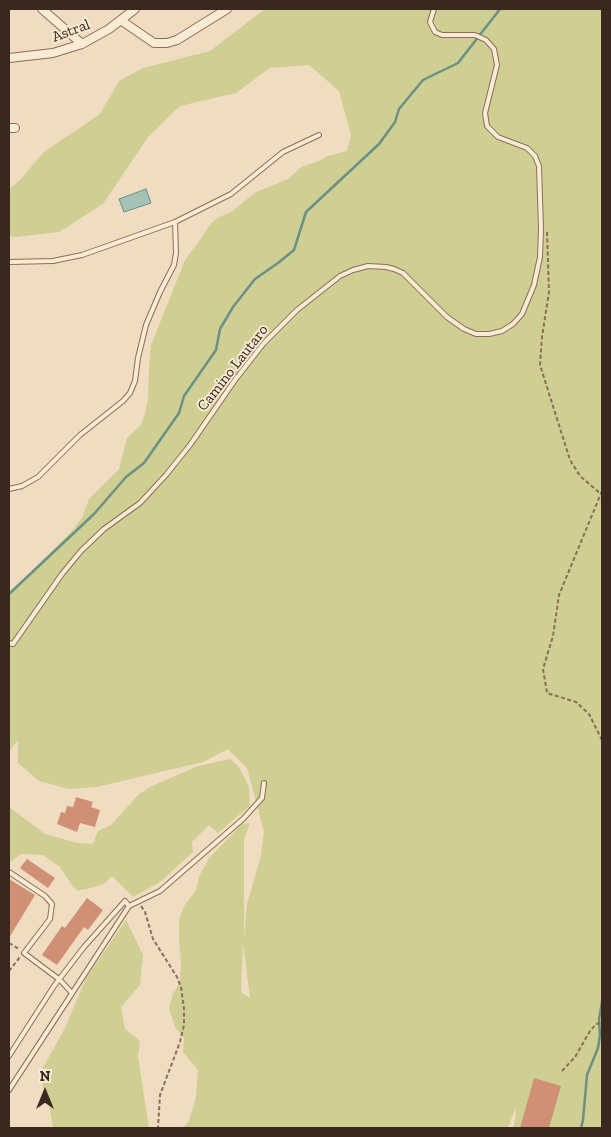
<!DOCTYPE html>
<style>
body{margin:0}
#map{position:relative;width:611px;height:1137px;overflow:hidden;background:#f0dcc1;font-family:"Zilla Slab",serif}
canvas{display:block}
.frame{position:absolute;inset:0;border:10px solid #3a271d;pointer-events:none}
.north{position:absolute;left:20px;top:1067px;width:50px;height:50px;-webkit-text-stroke:4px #f7e8d1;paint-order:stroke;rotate:0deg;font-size:14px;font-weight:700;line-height:20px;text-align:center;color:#3a271d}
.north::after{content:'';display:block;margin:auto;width:18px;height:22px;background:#3a271d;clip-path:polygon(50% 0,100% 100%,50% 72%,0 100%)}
</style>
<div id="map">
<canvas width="611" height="1137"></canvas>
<div class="frame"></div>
<div class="north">N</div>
</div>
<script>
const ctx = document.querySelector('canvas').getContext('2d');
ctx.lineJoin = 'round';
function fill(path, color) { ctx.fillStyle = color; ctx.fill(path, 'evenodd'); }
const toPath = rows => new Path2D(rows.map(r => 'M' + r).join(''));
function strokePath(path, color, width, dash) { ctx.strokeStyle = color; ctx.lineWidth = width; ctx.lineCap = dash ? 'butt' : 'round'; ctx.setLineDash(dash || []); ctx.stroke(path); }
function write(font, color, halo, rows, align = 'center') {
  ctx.font = font + ' "Zilla Slab",serif'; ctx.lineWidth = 4; ctx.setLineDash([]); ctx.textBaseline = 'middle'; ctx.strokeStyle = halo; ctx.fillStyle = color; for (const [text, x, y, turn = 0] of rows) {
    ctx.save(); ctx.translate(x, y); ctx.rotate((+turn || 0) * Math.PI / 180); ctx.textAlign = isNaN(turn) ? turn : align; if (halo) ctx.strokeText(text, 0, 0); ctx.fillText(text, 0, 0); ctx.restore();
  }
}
fill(toPath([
 [265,9,602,9,602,1128,513,1128,516,1115,515,1109,508,1128,182,1128,189,1121,196,1097,198,1070,183,1052,184,1038,175,1027,169,1008,173,994,180,982,181,963,179,940,179,920,184,906,196,890,199,877,209,858,242,824,250,823,244,839,244,937,247,904,261,856,264,832,247,768,228,749,203,762,97,787,69,789,39,781,18,763,18,740,9,751,9,594,71,532,82,518,89,499,119,469,127,438,141,425,145,414,148,398,149,368,151,345,185,260,202,237,209,226,217,218,231,212,256,192,288,179,301,167,319,161,328,156,347,151,351,135,339,91,309,65,270,68,236,93,180,106,148,137,103,204,59,232,16,237,9,236,9,189,19,181,44,152,100,114,119,81,143,68,210,51],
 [243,943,250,998,241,992],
 [230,759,239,767,249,787,250,806,218,833,209,825,192,842,193,852,160,882,133,897,112,876,105,883,98,886,78,891,73,887,60,867,43,855,21,854,9,863,9,807,45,834,77,843,93,844,98,831,111,825,138,795,150,787,198,766],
 [126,920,143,955,140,985,121,1007,125,1029,140,1041,138,1056,149,1128,53,1128,49,1104,39,1075,65,1028,86,978]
]), '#cfcf94');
const water = toPath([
 [146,189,151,203,124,212,119,199,146,189]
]);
fill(water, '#a4c2b6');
strokePath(water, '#6a9183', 1);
strokePath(toPath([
 [9,594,94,514,126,477,144,463,179,413,184,396,216,350,220,329,233,307,255,279,278,263,294,250,306,212,379,144,395,122,399,109,423,80,458,63,500,9],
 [581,1128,583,1120,587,1075,598,1048,600,1035,599,1019,602,1002]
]), '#6a9183', 2.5);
fill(toPath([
 [76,797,93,802,91,807,100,810,95,827,80,823,77,832,57,824,61,812,65,813,67,806,73,807],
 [27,859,55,878,48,888,20,868],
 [9,879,35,895,9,938],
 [87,898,103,910,88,930,84,927,57,965,42,955,62,926,65,928],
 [534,1078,561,1086,549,1128,520,1128]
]), '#d09075');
const service = toPath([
 [9,262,53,261,82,255,175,222,231,194,283,152,319,135],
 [9,489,22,486,38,477,80,435,123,401,130,393,135,381,138,358,146,325,160,292,174,265,176,253,175,222],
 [9,643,13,644,62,574,81,551,104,529,140,503,166,475,190,445,235,380,264,343,297,310,340,276,353,270,368,266,386,267,394,269,403,273,447,317,464,329,476,334,489,334,502,331,513,324,522,314,534,285,540,257,541,229,539,166,535,156,527,148,498,137,487,126,485,113,497,65,494,49,486,40,475,35,442,35,435,32,430,22,434,9],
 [9,872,45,896,52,904,50,919,24,953,60,980,72,993],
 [129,906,160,891,243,819,262,798,264,783],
 [9,1056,54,986,84,947,125,901,129,906,9,1090]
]);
const minor = toPath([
 [42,9,82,44],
 [122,21,154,43,167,43,177,40,227,9],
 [9,58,53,53,82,44,109,29,135,9],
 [9,128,15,128]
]);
strokePath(service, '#8b6d58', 6);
strokePath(minor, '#8b6d58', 10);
strokePath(toPath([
 [547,232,549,292,542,337,540,365,570,460,580,476,601,494],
 [602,491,559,595,553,636,543,669,547,693,576,702,589,714,602,740],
 [141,906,145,912,153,939,177,977,181,987,184,1009,184,1025,180,1042,160,1095,158,1128],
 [9,943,19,949],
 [9,971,20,957],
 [562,1071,575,1057,590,1031,596,1024,602,1023]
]), '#8b6d58', 2, [4, 2.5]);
strokePath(service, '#faebd5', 4);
strokePath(minor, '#faebd5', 8);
write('15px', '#3a271d', '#f7e8d1', [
 ["Astral",71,31,-21],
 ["Camino Lautaro",233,368,-52]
]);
</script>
